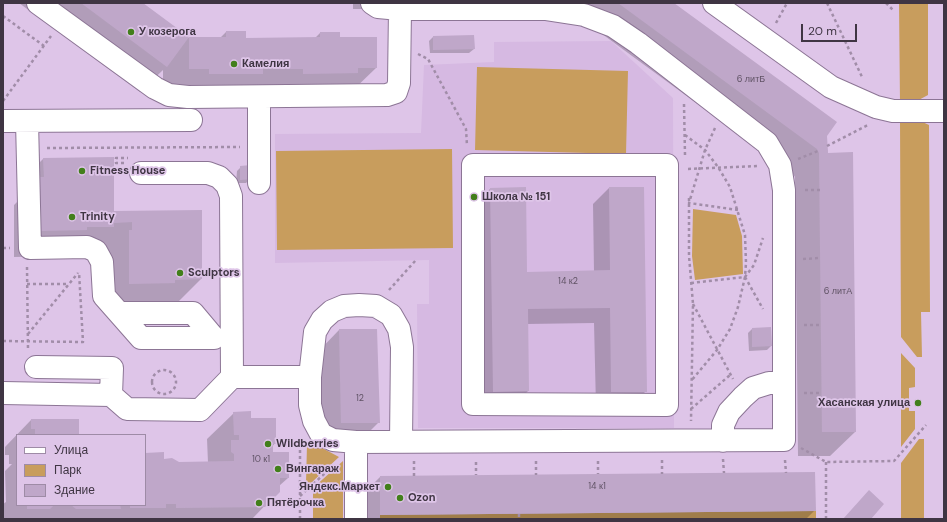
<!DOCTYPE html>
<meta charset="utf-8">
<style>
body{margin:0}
#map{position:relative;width:947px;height:522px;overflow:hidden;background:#dec5e8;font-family:"DM Sans",sans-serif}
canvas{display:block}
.frame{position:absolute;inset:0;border:4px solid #3f3543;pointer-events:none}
.legend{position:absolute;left:16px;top:434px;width:130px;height:72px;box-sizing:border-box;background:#dec5e8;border:1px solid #9e8ba6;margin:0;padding:5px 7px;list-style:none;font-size:12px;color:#3f3543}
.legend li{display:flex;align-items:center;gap:8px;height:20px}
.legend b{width:20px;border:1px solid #9e8ba6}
.scale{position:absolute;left:801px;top:24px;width:56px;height:18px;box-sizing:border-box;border:2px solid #3f3543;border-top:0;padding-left:5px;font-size:12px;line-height:14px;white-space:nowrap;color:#3f3543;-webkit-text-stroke:3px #dec5e8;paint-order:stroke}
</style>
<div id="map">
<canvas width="947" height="522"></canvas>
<div class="frame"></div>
<ul class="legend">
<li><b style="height:5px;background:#fff"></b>Улица</li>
<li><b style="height:11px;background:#c89d5d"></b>Парк</li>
<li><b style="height:11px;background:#bfa7c9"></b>Здание</li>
</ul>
<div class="scale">20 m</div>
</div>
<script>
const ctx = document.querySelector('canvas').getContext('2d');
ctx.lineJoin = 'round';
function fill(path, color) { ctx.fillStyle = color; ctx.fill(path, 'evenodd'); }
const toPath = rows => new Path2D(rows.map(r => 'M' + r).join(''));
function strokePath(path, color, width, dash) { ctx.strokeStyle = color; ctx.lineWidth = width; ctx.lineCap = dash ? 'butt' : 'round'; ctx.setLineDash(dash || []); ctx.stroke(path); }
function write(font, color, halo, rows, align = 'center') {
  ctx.font = font + ' "DM Sans",sans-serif'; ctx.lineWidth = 3.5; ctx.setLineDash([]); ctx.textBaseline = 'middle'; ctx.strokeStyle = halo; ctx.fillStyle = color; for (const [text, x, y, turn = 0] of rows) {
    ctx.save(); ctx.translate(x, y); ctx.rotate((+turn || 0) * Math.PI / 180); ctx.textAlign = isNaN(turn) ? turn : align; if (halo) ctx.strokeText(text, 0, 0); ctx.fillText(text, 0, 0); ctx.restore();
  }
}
fill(toPath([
 [611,41,673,98,674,428,418,428,417,304,429,304,429,260,275,263,275,134,421,133,424,65,494,62,494,42]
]), '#d6b9e2');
fill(toPath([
 [899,3,928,3,928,95,915,102,900,103],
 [477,67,628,71,626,154,475,150],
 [916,119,929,125,930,312,921,312,922,357,917,357,901,337,900,120],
 [452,149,453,248,277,250,276,151],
 [693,209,736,215,742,236,743,274,695,280,692,256],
 [901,353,915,368,915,387,909,388,909,411,915,411,915,429,901,447],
 [919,439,924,439,924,519,901,519,901,463],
 [311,442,339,457,311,483,306,483,307,445],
 [343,461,343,519,313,519,313,488],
 [816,511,816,519,380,519,380,515]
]), '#c89d5d');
fill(toPath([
 [19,3,141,3,189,38,220,38,226,32,245,39,315,38,320,33,339,38,376,68,349,94,163,95,163,70,140,92],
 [353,3,673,3,826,136,855,432,830,456,798,456,795,177,793,174,568,9,353,9],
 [433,37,474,49,469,53,430,53,429,41],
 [44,158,113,212,201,211,201,279,174,306,102,310,105,255,14,257,14,205,17,202,17,185],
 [241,167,250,179,246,183,236,183,237,171],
 [609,188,646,391,630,407,596,407,594,323,527,324,528,391,512,407,477,407,474,205,490,189,526,273,594,272,593,204],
 [752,329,771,346,767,350,749,351,748,333],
 [339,330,379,422,352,449,315,449,313,357],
 [234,413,250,419,275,443,272,447,272,453,288,478,279,486,279,491,252,519,3,519,3,504,6,502,5,471,12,464,9,464,9,455,5,455,5,447,31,420,78,435,17,435,17,505,145,505,145,454,179,463,208,463,207,439],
 [814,473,815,510,806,519,355,519,355,502,380,477]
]), '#0003');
fill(toPath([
 [81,3,143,3,189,37,226,37,226,31,246,31,246,38,320,37,320,32,340,32,340,37,377,37,377,68,358,68,358,73,303,74,303,69,263,69,263,74,209,74,209,69,189,69,189,37,167,67],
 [618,3,674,3,837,122,827,136,828,153,853,152,856,432,822,432,819,153,817,149],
 [474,35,475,49,433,50,433,36],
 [114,157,114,211,202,210,202,279,175,280,175,283,129,284,129,230,132,230,132,222,114,223,114,227,87,227,87,230,40,231,40,177,44,177,43,158],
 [251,165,251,179,240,180,240,166],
 [526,187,527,272,610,270,609,187,644,187,647,392,611,392,610,308,528,309,529,391,493,392,490,188],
 [771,327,772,346,752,347,752,328],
 [339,329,377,329,380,423,341,423],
 [251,411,251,418,276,418,276,444,273,444,273,452,289,452,289,478,280,478,280,492,265,507,176,508,176,504,166,504,166,508,130,508,130,505,145,505,145,453,164,452,164,459,172,458,179,462,234,461,234,454,231,452,231,440,239,440,239,435,234,435,233,412],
 [31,419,79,419,79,435,35,435,35,429,31,429],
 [815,472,816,511,380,515,380,476],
 [869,490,884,504,871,519,843,519],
 [27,505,54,505,50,509,27,509],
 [71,505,120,505,121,509,76,509]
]), '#bfa7c9');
const minor = toPath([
 [38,3,155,88,169,95,188,97,387,95,396,92,399,83,400,9],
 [714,3,831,87,876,107,893,111,944,111],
 [3,121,191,120],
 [27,121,30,248,87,247,96,251,102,262,104,296,141,338,214,338],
 [473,165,667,165,667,405,473,404,473,165],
 [259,183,259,97],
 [119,313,193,313,214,338],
 [36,367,112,368,111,395],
 [232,377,310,377,310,405,314,421,321,434,333,440,356,442,784,440,784,190,780,165,767,143,638,43,613,26,584,15,545,9,400,9,378,7,372,3],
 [310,377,315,332,322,320,332,311,344,306,359,305,376,306,391,315,399,329,402,347,401,442],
 [3,393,111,395,127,409,200,410,232,377,231,196,227,185,219,177,208,173,141,173],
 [723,441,723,425,729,412,743,397,753,388,769,383,784,383],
 [356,442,356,519]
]);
strokePath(minor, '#8c7595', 24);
strokePath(toPath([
 [827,3,863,79],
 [886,3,893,10],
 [3,16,44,46],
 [776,23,787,3],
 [418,54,428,59,466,129,467,146],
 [3,101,51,36],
 [684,104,685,155],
 [715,128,705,150,689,203,738,210],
 [685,135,705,150,718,167,730,187,745,235,746,263,745,277,738,307,730,329,717,350,691,381],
 [827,146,868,125],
 [47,148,240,147],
 [798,159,818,151],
 [124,163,116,163,116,158,128,158],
 [688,169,757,166],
 [805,190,820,190],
 [689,198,689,256,693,304,691,421],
 [3,248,10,248],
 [803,259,820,258],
 [27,267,28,350],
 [745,277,763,309],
 [691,283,745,277,754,265,763,238],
 [27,284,69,284],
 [389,290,416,260],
 [693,304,733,379],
 [804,325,821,325],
 [28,334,78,273],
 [3,341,83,342,79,272],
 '152 382a12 12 0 1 1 24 0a12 12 0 1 1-24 0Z',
 [804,393,822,393],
 [691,409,730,375],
 [801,448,826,462,894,461,926,425],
 [723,459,724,473],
 [662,460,662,474],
 [785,460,786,473],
 [414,461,414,476],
 [536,461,536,475],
 [598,461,598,474],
 [476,462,476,475],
 [826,462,826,519],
 [300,496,335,464],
 [519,514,519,519],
 [300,519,300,447,305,444]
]), '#a18da8', 2.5, [3, 3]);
strokePath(minor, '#fff', 22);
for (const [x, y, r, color] of [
 [131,32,4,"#427f1b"],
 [234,64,4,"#427f1b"],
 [82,171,4,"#427f1b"],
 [474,197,4,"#427f1b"],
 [72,217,4,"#427f1b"],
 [180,273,4,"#427f1b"],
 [918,403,4,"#427f1b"],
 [268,444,4,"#427f1b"],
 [278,469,4,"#427f1b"],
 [388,487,4,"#427f1b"],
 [400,498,4,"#427f1b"],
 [259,503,4,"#427f1b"]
]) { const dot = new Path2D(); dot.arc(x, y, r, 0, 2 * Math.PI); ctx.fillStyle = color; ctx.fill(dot); strokePath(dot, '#dec5e8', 1.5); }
write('9px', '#5f5264', null, [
 ["6 литБ",751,80],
 ["14 к2",568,282],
 ["6 литА",838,292],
 ["12",360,399],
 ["10 к1",261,460],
 ["14 к1",597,487]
]);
write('bold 11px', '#3f3543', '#dec5e8', [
 ["У козерога",139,32],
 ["Камелия",242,64],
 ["Fitness House",90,171],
 ["Школа № 151",482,197],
 ["Trinity",80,217],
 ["Sculptors",188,273],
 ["Хасанская улица",910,403,"right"],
 ["Wildberries",276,444],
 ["Вингараж",286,469],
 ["Яндекс.Маркет",380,487,"right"],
 ["Ozon",408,498],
 ["Пятёрочка",267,503]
], 'left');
</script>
